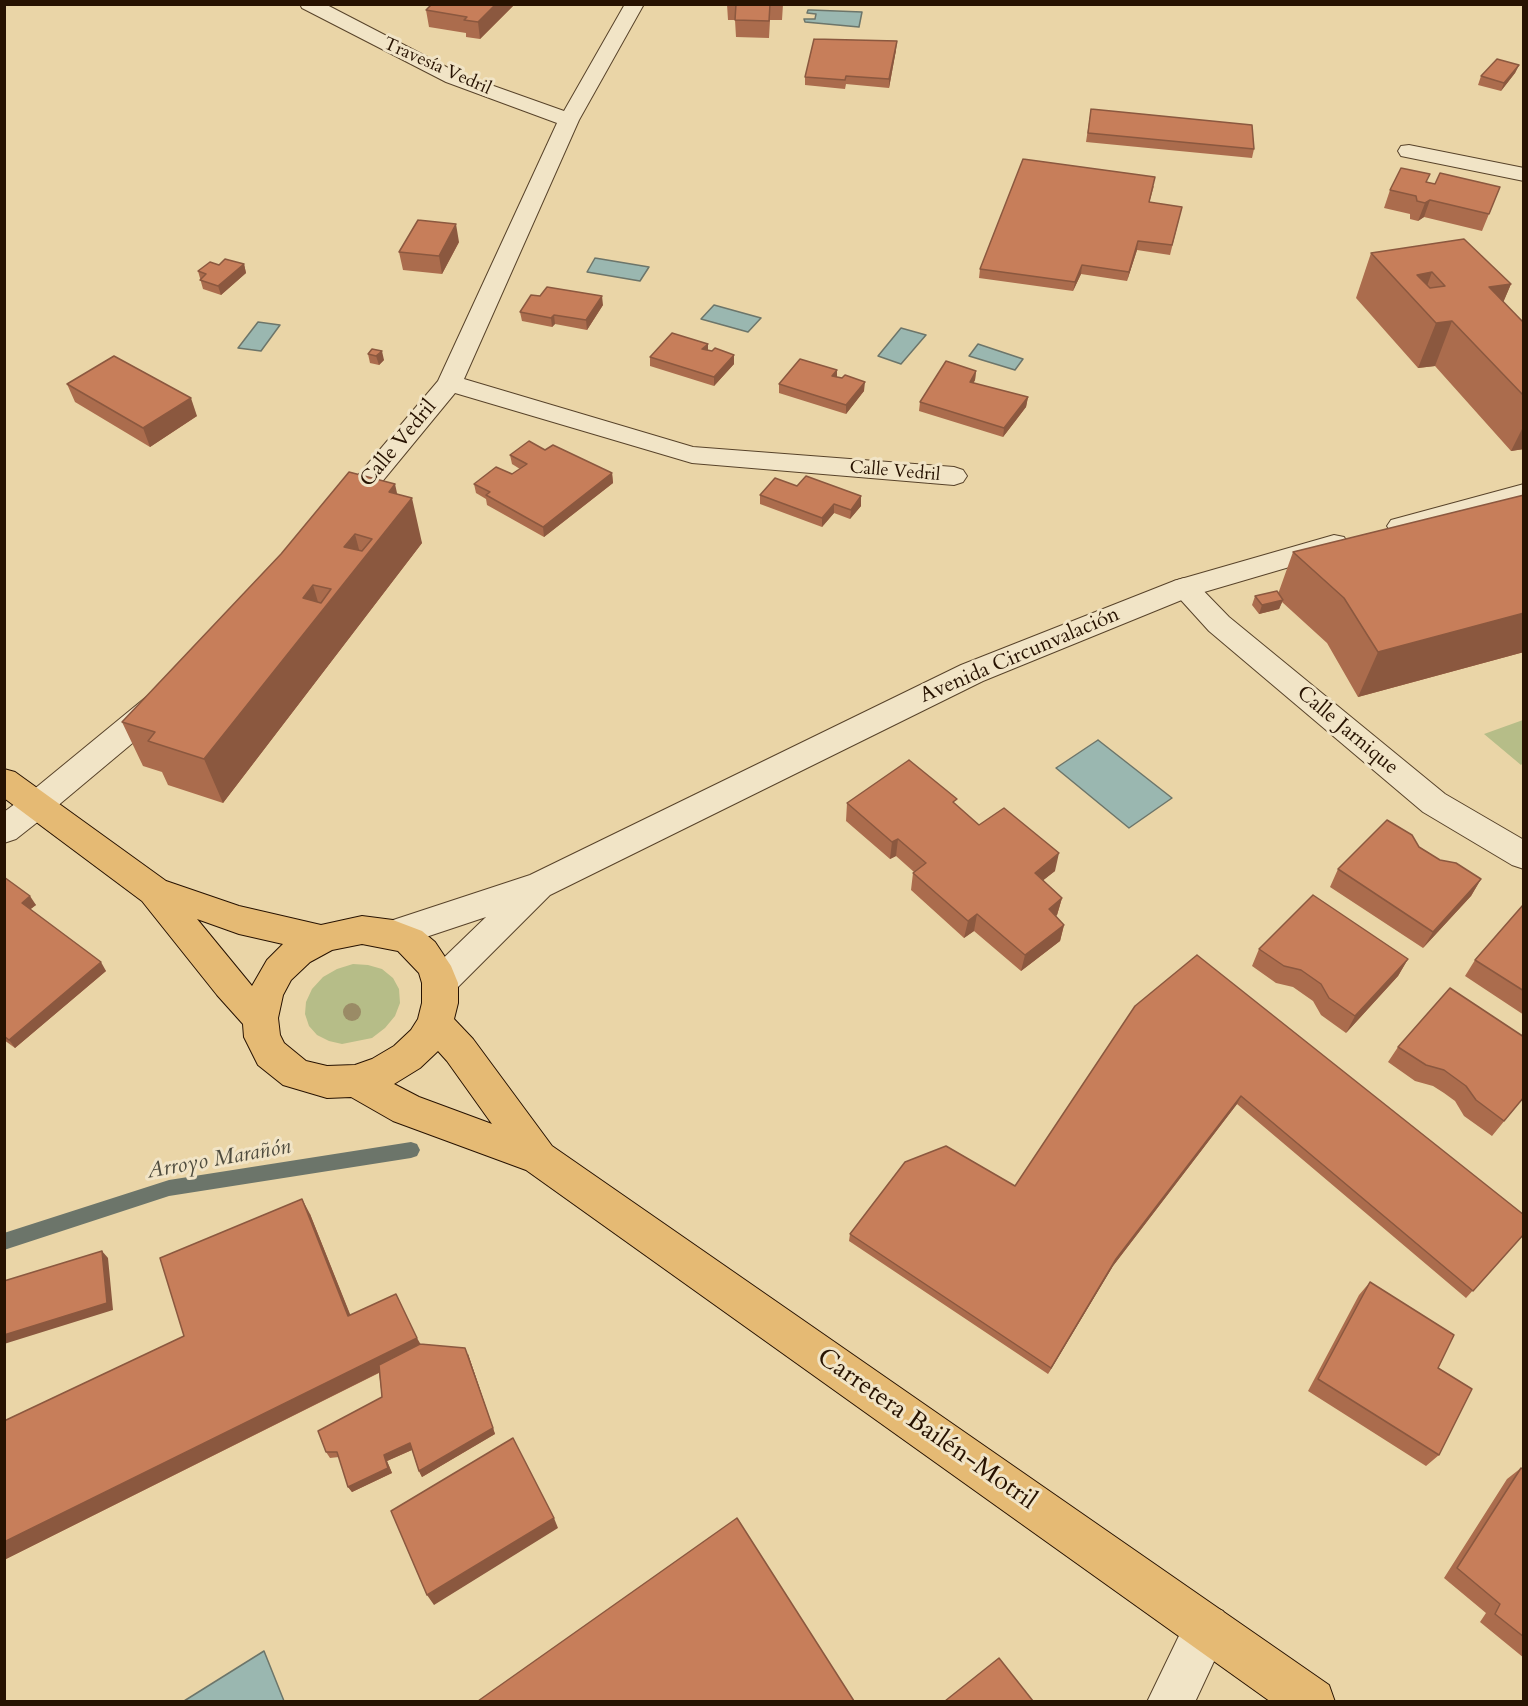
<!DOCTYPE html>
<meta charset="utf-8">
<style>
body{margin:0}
#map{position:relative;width:1528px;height:1706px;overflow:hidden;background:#ead5a7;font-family:Cardo,serif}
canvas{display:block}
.frame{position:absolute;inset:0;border:6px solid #271201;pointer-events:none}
</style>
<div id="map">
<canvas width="1528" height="1706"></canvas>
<div class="frame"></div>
</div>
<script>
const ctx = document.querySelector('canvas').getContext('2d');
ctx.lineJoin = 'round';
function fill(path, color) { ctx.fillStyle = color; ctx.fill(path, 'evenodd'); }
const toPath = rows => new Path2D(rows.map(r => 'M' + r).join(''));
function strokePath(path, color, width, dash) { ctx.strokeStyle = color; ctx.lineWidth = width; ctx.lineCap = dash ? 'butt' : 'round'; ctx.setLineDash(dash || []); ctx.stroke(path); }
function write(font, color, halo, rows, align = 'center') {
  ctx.font = font + ' Cardo,serif'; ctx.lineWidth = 6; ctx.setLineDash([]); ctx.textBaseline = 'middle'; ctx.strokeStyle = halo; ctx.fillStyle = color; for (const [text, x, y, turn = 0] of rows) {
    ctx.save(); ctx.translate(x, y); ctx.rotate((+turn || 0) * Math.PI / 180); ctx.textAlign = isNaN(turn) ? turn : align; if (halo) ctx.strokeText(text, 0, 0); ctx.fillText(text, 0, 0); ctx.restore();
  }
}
fill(toPath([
 [1523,720,1523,763,1521,765,1484,734],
 [353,964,368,965,382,969,393,978,399,989,400,1003,395,1016,385,1028,372,1038,342,1044,329,1041,317,1035,309,1026,305,1014,306,1002,312,989,323,977,337,969]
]), '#b6bd88');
const water = toPath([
 [808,10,811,10,862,12,859,27,805,22,804,19,815,19,816,14,807,13,808,10],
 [595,258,649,267,640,281,587,272,595,258],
 [714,305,761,318,748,332,701,319,714,305],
 [258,322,280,325,261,351,238,348,258,322],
 [901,328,926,335,901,364,878,356,901,328],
 [978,344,1023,359,1015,370,969,356,978,344],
 [1098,740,1172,798,1129,828,1056,768,1098,740],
 [264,1651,284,1701,184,1701,264,1651]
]);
fill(water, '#9ab7b0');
strokePath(water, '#6c756a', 1.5);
fill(toPath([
 [411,1142,417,1144,420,1150,417,1156,411,1158,169,1196,4,1250,4,1233,169,1180,411,1142]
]), '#6c756a');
const minor = toPath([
 [300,4,325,4,460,74,564,111,625,4,644,4,579,120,464,379,693,447,954,467,963,470,967,476,963,482,954,485,692,463,455,393,353,517,343,520,333,517,329,511,333,505,438,381,557,123,446,82,302,8,300,4],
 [1409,145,1524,168,1524,181,1401,156,1398,151,1401,146,1409,145],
 [1184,578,1194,581,1229,617,1445,794,1524,840,1524,869,1512,865,1423,812,1209,631,1170,588,1174,581,1184,578],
 [161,691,172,694,176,702,172,710,49,813,38,816,27,813,22,804,27,795,150,694,161,691],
 [1207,1604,1223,1611,1230,1627,1195,1702,1147,1702,1191,1611,1207,1604]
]);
const tertiary = toPath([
 [1524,484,1524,502,1401,535,1391,532,1387,526,1391,520,1524,484],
 [1334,535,1344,537,1348,544,1344,551,1194,595,983,681,550,895,452,993,440,998,428,993,422,983,428,973,486,917,393,948,381,944,376,934,381,924,530,875,961,665,1174,581,1334,535],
 [38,792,49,795,54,804,49,813,16,839,4,843,4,812,27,795,38,792]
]);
const primary = toPath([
 [4,769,15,772,166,881,239,906,321,925,362,916,393,920,422,931,435,942,451,966,458,983,458,1003,454,1019,473,1039,552,1146,1329,1685,1335,1702,1271,1702,526,1170,393,1121,351,1097,327,1098,283,1085,258,1065,244,1037,243,1024,217,995,142,901,4,798,4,769],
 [197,919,239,934,283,944,267,960,252,986,197,919],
 [362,944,398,951,419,973,422,983,422,1003,418,1019,411,1030,394,1046,372,1059,355,1065,327,1066,306,1061,284,1043,280,1035,278,1018,283,995,291,980,310,962,332,950,362,944],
 [438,1051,447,1061,492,1124,419,1097,394,1084,420,1068,438,1051]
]);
strokePath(minor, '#58432a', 2);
strokePath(tertiary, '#58432a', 2);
strokePath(primary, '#271201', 2);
fill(minor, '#f1e4c6');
fill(tertiary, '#f1e4c6');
fill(primary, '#e5ba74');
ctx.fillStyle = '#9a8b66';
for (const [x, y] of [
 [352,1012]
]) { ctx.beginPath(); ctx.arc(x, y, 9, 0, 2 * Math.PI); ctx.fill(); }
fill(toPath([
 [515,4,480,39,466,37,466,33,429,27,426,10],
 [727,4,783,4,782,20,770,20,769,38,736,37,735,20,728,20],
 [896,50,889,88,846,84,845,89,805,85,805,77],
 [1519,65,1515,73,1501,91,1478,85,1481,76],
 [1091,109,1254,149,1252,158,1086,142],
 [1427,182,1435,184,1500,187,1482,231,1424,217,1418,221,1410,219,1410,214,1384,208,1390,190],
 [1154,186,1149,203,1182,207,1170,255,1137,250,1127,281,1081,274,1073,291,979,278,980,269],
 [459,242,442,274,403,270,399,252],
 [1371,253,1511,284,1503,302,1524,323,1524,449,1511,451,1435,366,1418,368,1356,298],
 [244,264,246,273,221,295,203,289,198,271,219,265],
 [603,305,587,330,555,324,552,327,522,321,520,312],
 [372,349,384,360,379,365,370,363,368,354],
 [734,355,734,364,714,386,650,366,650,357],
 [837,370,837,377,864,391,846,414,779,393,779,384],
 [976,371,975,380,973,383,1028,397,1026,407,1003,437,919,411,920,402],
 [67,384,197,416,150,447,75,402],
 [545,450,612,473,613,483,544,537,487,505,486,499,476,493,474,484,512,474,520,469,512,464,510,455],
 [797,486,861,496,861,506,850,519,834,513,822,527,760,504,760,495],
 [397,494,422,543,223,803,168,785,162,772,143,766,122,722],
 [1524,495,1524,652,1358,697,1327,643,1282,602,1279,609,1259,614,1252,605,1255,596,1278,594,1293,552],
 [847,803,956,806,979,825,1055,871,1043,880,1062,898,1057,915,1056,916,1064,925,1060,941,1021,971,974,931,964,938,911,890,913,873,914,872,896,856,890,859,846,821],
 [1419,847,1440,860,1481,879,1471,896,1423,948,1330,887,1338,869],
 [4,877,36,905,30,909,106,971,15,1048,4,1040],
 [1523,905,1524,1015,1465,976,1475,960],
 [1259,949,1408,959,1398,976,1346,1033,1321,1015,1313,1001,1293,987,1276,983,1252,966],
 [1135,1006,1524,1234,1466,1298,1237,1104,1113,1266,1048,1374,849,1241,850,1234,1015,1186],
 [1398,1047,1524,1097,1492,1136,1464,1116,1455,1101,1444,1093,1433,1086,1415,1081,1388,1062],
 [310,1214,350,1315,420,1344,468,1354,495,1434,422,1477,419,1471,412,1450,387,1461,392,1473,352,1492,348,1487,339,1457,330,1458,326,1452,382,1397,379,1373,4,1560,4,1421,184,1336],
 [1370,1282,1438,1368,1439,1455,1426,1466,1308,1391,1359,1295],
 [1521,1468,1524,1470,1524,1658,1480,1622,1486,1613,1444,1578,1507,1479]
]), '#ab6c4d');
fill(toPath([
 [496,4,515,4,480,39,478,22],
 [897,41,896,50,889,88,889,79],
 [1519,65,1515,73,1501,91,1504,83],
 [1430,200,1424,217,1418,221,1425,203],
 [456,224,459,242,442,274,439,256],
 [1138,241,1137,250,1127,281,1129,272],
 [244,264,246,273,221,295,218,286],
 [1082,265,1081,274,1073,291,1075,282],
 [1432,272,1420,306,1417,275],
 [1511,284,1492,329,1489,287],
 [602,296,603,305,587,330,586,320],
 [554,315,555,324,552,327,551,318],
 [1452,321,1435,366,1418,368,1436,323],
 [708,344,708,353,702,349],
 [382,351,384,360,379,365,376,356],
 [734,355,734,364,714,386,714,377],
 [837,370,837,380,832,376],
 [976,371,975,380,969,392,970,382],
 [865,382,864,391,846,414,846,405],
 [1028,397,1026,407,1003,437,1004,428],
 [191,398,197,416,150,447,143,428],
 [1524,425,1524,449,1511,451],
 [612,473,613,483,544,537,543,527],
 [395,484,401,511,412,498,422,543,223,803,204,759,303,598,313,585,321,612,351,574,344,547,355,534,362,561,395,519,389,492],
 [861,496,861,506,850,519,851,510],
 [834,504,834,513,822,527,822,518],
 [1283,600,1279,609,1259,614,1262,605],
 [1524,613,1524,652,1358,697,1378,652],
 [898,839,896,856,890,859,892,842],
 [1059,853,1055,871,1031,890,1035,873],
 [1481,879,1471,896,1423,948,1433,932],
 [30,896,36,905,27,912,22,903],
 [1062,898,1057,915,1044,926,1049,909],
 [977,914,974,931,964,938,968,921],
 [1064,925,1060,941,1021,971,1025,955],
 [1408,959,1398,976,1346,1033,1355,1016],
 [101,962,106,971,15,1048,9,1040],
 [1241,1096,1237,1104,1113,1266,1048,1374,1051,1368,1116,1259],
 [302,1199,310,1214,356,1329,348,1316],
 [102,1251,108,1258,113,1310,4,1344,4,1335],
 [417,1338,424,1350,4,1560,4,1542],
 [468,1354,495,1434,422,1477,419,1471],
 [410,1443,414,1449,387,1461,392,1473,352,1492,348,1487,384,1455],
 [554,1518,558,1528,434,1605,427,1595]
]), '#8b583f');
const building = toPath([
 [432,4,496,4,478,22,464,20,467,17,426,10,432,4],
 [736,4,770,4,769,21,735,20,736,4],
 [814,39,897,41,889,79,846,76,845,80,805,77,814,39],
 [1497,59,1519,65,1504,83,1481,76,1497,59],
 [1091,109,1252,125,1254,149,1088,133,1091,109],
 [1023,159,1155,177,1149,202,1182,207,1172,245,1138,241,1129,272,1082,265,1075,282,980,269,1023,159],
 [1401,168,1430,174,1426,182,1435,184,1440,173,1500,187,1489,214,1430,200,1425,203,1417,201,1416,196,1390,190,1401,168],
 [418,220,456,224,439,256,399,252,418,220],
 [1464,239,1511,284,1489,287,1524,323,1524,396,1452,321,1436,323,1371,253,1464,239],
 [1432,272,1445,286,1430,288,1417,275,1432,272],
 [225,259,244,264,218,286,200,280,206,274,198,271,210,262,219,265,225,259],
 [547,287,602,296,586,320,554,315,551,318,520,312,531,295,540,296,547,287],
 [672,333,708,344,702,349,712,351,715,348,734,355,714,377,650,357,672,333],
 [372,349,382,351,376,356,368,354,372,349],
 [114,356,191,398,143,428,67,384,114,356],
 [800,359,837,370,832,376,842,378,845,375,865,382,846,405,779,384,800,359],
 [946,361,976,371,970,382,1028,397,1004,428,920,402,946,361],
 [529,441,545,450,553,445,612,473,543,527,486,495,490,492,474,484,496,467,512,474,527,464,510,455,529,441],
 [349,472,395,484,389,492,412,498,204,759,148,741,155,732,122,722,281,554,349,472],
 [355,534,372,539,362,551,344,547,355,534],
 [313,585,331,589,321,603,303,598,313,585],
 [806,476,861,496,851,510,834,504,822,518,760,495,775,478,797,486,806,476],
 [1524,495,1524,613,1378,652,1344,598,1293,552,1524,495],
 [1277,591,1283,600,1262,605,1255,596,1277,591],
 [909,760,957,799,953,802,979,825,1004,808,1059,853,1035,873,1062,898,1049,909,1064,925,1025,955,977,914,968,921,913,873,926,863,898,839,892,842,847,803,909,760],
 [1387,820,1412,835,1419,847,1440,860,1456,863,1481,879,1433,932,1338,869,1387,820],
 [4,877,30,896,22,903,101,962,9,1040,4,1036,4,877],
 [1313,895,1408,959,1355,1016,1329,998,1321,984,1301,970,1284,966,1259,949,1313,895],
 [1523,905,1524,905,1524,991,1475,960,1523,905],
 [1197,955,1524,1215,1524,1234,1473,1291,1241,1096,1116,1259,1051,1368,850,1234,905,1162,946,1146,1015,1186,1135,1006,1197,955],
 [1450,988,1524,1037,1524,1097,1504,1121,1476,1100,1466,1086,1444,1070,1426,1065,1398,1047,1450,988],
 [302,1199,348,1316,396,1294,417,1338,4,1542,4,1421,184,1336,160,1258,302,1199],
 [102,1251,107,1303,4,1335,4,1281,102,1251],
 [1370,1282,1454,1335,1438,1368,1472,1389,1439,1455,1318,1379,1370,1282],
 [420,1344,465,1348,493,1428,419,1471,410,1443,384,1455,388,1468,348,1487,337,1452,326,1452,318,1431,382,1397,379,1365,420,1344],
 [513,1438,554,1518,427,1595,391,1511,513,1438],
 [1521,1468,1524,1470,1524,1637,1495,1614,1500,1604,1457,1568,1521,1468],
 [737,1518,854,1701,478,1701,737,1518],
 [999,1658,1033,1701,945,1701,999,1658]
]);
fill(building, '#c77e5a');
strokePath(building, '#8b583f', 1.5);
write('18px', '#271201', '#f1e4c6', [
 ["Travesía Vedril",437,67,24],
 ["Calle Vedril",895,472,5]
]);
write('21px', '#271201', '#f1e4c6', [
 ["Calle Vedril",399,444,-50],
 ["Avenida Circunvalación",1020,656,-23],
 ["Calle Jarnique",1347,731,40]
]);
write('italic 22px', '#4f4c3e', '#f1e4c6', [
 ["Arroyo Marañón",219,1160,-10]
]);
write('26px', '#271201', '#f1e4c6', [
 ["Carretera Bailén-Motril",926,1430,35]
]);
</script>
